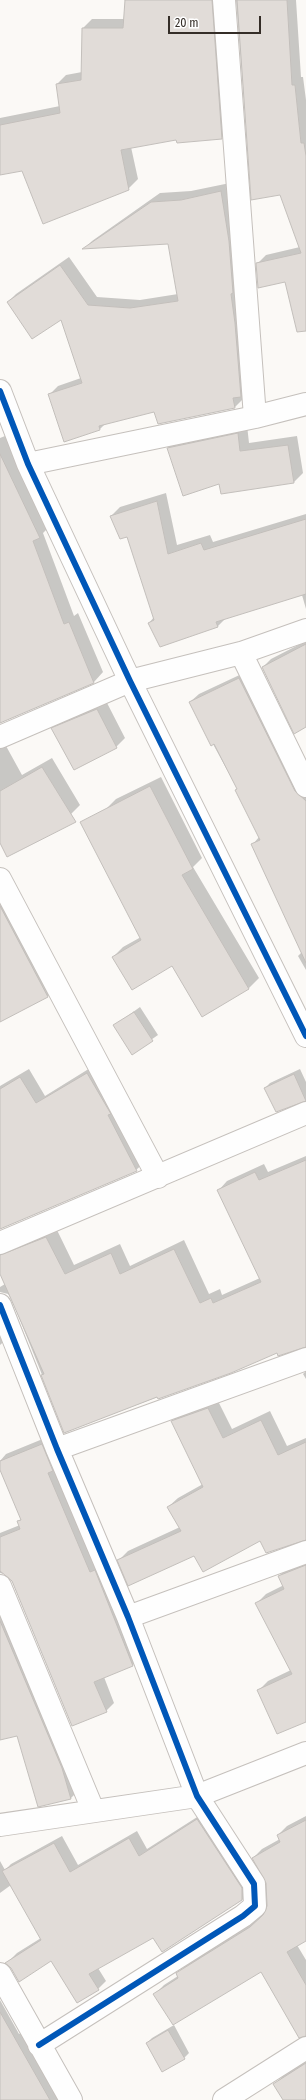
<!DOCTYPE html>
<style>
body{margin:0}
#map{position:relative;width:306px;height:2100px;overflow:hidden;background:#fbf9f6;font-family:"Fira Sans Condensed",sans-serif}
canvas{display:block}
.scale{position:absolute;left:168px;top:16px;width:93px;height:18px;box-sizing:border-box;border:2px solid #342d27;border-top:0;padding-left:5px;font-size:12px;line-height:14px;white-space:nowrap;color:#342d27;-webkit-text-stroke:3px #fff;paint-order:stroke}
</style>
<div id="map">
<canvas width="306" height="2100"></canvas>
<div class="scale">20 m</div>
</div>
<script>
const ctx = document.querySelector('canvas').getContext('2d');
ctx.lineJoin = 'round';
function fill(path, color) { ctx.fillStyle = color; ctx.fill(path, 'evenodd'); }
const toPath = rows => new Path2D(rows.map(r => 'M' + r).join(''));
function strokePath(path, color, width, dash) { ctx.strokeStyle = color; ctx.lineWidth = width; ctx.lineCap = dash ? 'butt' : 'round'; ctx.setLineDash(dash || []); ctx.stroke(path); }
fill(toPath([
 [126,0,221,0,231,129,221,138,177,138,131,147,138,179,128,189,23,170,0,174,0,118,60,106,57,84,66,75,82,72,83,28,92,19,125,19],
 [236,0,296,0,301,77,303,77,306,100,306,298,285,281,257,264,266,255,300,247,281,194,252,199],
 [230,183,249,387,242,394,243,399,234,408,155,411,106,423,100,429,49,395,58,386,81,378,61,318,8,302,16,294,69,257,97,297,140,300,178,294,169,243,85,248,92,241,160,193,191,191],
 [247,425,249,443,297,436,303,473,294,482,168,448,177,439],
 [5,436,49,527,43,533,74,616,78,613,103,672,94,682,0,722,0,438],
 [166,493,177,545,210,535,213,542,306,514,306,609,302,595,227,617,218,626,161,646,149,623,154,617,128,536,111,516,120,507],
 [306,641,306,726,263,667,271,659],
 [248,671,306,787,306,970,298,956,302,952,253,844,259,837,236,790,237,788,190,702,199,694],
 [106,701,125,738,116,747,53,729,62,720],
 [0,735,22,775,52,758,80,805,71,814,0,812],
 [161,777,202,858,193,867,259,978,249,988,202,1016,172,965,113,957,123,947,141,937,106,809,116,799],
 [0,898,57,987,48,996,1,1021],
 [140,1007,158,1035,132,1053,115,1025],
 [95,1065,145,1162,136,1170,0,1228,0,1086,29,1069,45,1096],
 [300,1069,306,1082,306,1100,276,1111,265,1088,270,1083],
 [306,1156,306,1346,277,1352,65,1432,12,1300,8,1294,0,1292,0,1287,5,1284,0,1270,9,1254,18,1244,56,1228,74,1265,120,1244,130,1266,184,1240,209,1294,220,1289,222,1295,260,1278,218,1191,227,1181,264,1164,268,1172],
 [0,1304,11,1335,0,1345],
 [306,1371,306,1379,303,1374],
 [217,1399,232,1429,270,1411,287,1446,306,1438,306,1539,260,1540,195,1555,119,1560,128,1551,180,1527,168,1507,178,1498,203,1484,172,1421,181,1412],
 [50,1436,141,1656,133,1665,104,1677,114,1703,106,1711,12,1581,8,1575,0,1573,0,1533,20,1525,18,1522,22,1518,0,1468,0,1461,6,1454],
 [306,1559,306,1721,259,1690,268,1681,291,1670,257,1603,266,1594,284,1585,279,1576,288,1567],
 [0,1590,79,1790,71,1798,39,1806,17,1734,0,1734],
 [205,1812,250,1892,242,1900,153,1937,98,1968,106,1981,98,1989,77,2002,52,1960,9,1961,17,1953,41,1938,11,1885,0,1893,0,1861,5,1870,11,1864,62,1836,78,1865,137,1831,147,1849],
 [306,1816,306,1940,297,1945,306,1960,306,2035,262,1970,155,1994,164,1985,178,1976,177,1974,186,1965,265,1913,268,1906,267,1883,253,1858,262,1849,280,1839,278,1835,287,1826],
 [0,2000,19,2034,24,2031,64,2100,0,2100],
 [174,2025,189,2053,184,2058,147,2043,152,2038],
 [306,2060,306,2100,284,2100,275,2084,284,2075]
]), '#0003');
const building = toPath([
 [125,0,212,0,222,139,177,143,176,140,121,150,129,190,43,224,22,171,0,175,0,125,60,113,56,84,81,80,82,28,123,28,125,0],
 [237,0,287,0,292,85,295,85,301,143,304,143,306,156,306,331,297,332,285,282,258,288,256,263,301,253,280,195,251,200,237,0],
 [221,191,229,241,233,293,231,294,235,323,241,397,233,398,235,408,158,424,154,412,99,426,100,430,64,442,48,394,82,383,61,320,32,339,7,302,60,265,88,305,130,308,178,301,168,244,82,249,151,202,181,200,221,191],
 [238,433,240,451,288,445,294,483,221,494,219,484,183,496,167,448,238,433],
 [0,454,40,538,33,541,64,624,69,622,94,683,0,723,0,454],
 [157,501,168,554,201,543,204,550,306,519,306,594,216,622,218,627,160,647,148,623,154,620,127,537,120,539,110,516,157,501],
 [306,644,306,727,294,734,262,667,306,644],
 [239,678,295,791,306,801,306,963,251,844,260,840,235,790,237,789,214,744,211,746,189,702,239,678],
 [97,709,117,748,74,770,51,728,97,709],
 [42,767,76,822,7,857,0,843,0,791,42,767],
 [150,786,193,869,182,875,249,989,202,1017,172,966,132,990,112,957,141,940,80,822,150,786],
 [0,906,48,997,0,1022,0,906],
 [134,1012,153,1041,132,1055,113,1025,134,1012],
 [87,1073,111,1114,108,1115,137,1171,0,1229,0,1089,20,1077,36,1103,87,1073],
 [294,1074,306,1101,276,1112,264,1088,294,1074],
 [306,1160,306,1347,278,1356,277,1353,231,1373,158,1399,157,1397,64,1433,41,1375,44,1374,0,1274,0,1255,46,1237,65,1274,111,1253,120,1274,174,1249,200,1303,211,1298,213,1303,261,1282,217,1190,255,1172,259,1180,306,1160],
 [208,1408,223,1438,261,1420,278,1455,306,1442,306,1540,266,1553,260,1541,203,1572,194,1556,128,1586,117,1560,181,1531,167,1507,203,1487,171,1421,208,1408],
 [42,1444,53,1471,48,1473,90,1572,95,1570,133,1666,94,1682,107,1712,72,1726,12,1581,0,1571,0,1537,20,1529,17,1521,21,1520,0,1470,0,1461,42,1444],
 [306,1565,306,1722,277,1734,257,1690,292,1674,255,1603,284,1589,278,1576,306,1565],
 [0,1621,62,1768,71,1799,38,1807,17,1736,0,1740,0,1621],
 [197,1819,242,1888,242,1900,162,1952,153,1938,89,1974,99,1990,77,2003,51,1961,19,1982,11,1968,5,1963,41,1940,2,1871,54,1843,70,1872,129,1838,139,1856,197,1819],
 [306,1820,306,1941,287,1952,306,1985,306,2036,299,2038,261,1972,173,2025,153,1994,178,1978,176,1973,250,1927,263,1915,267,1906,266,1883,252,1858,280,1842,277,1835,306,1820],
 [0,2012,50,2100,0,2100,0,2012],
 [168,2030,185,2059,162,2072,146,2043,168,2030],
 [306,2063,306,2100,283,2100,273,2084,306,2063]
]);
fill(building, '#e1dcd8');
strokePath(building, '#c3bfbb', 1);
const minor = toPath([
 [224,0,255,417],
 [0,391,28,464,130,681,306,1036],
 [28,464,255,417,306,404],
 [241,653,306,786],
 [0,737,130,681,241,653,306,630],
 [0,879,158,1177],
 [0,1243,306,1113],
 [0,1305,57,1449,128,1617,197,1796,254,1884,255,1906,243,1916,39,2045],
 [57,1449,306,1359],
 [0,1586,93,1810],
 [128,1617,306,1552],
 [0,1825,197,1796,306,1753],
 [0,1974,71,2100],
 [224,2100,306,2048]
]);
strokePath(minor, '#c5c0bc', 24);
strokePath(minor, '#fefefe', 22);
strokePath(toPath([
 [0,391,28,464,130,681,306,1036],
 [0,1305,57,1449,128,1617,197,1796,254,1884,255,1906,243,1916,39,2045]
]), '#0057b8', 6);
</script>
